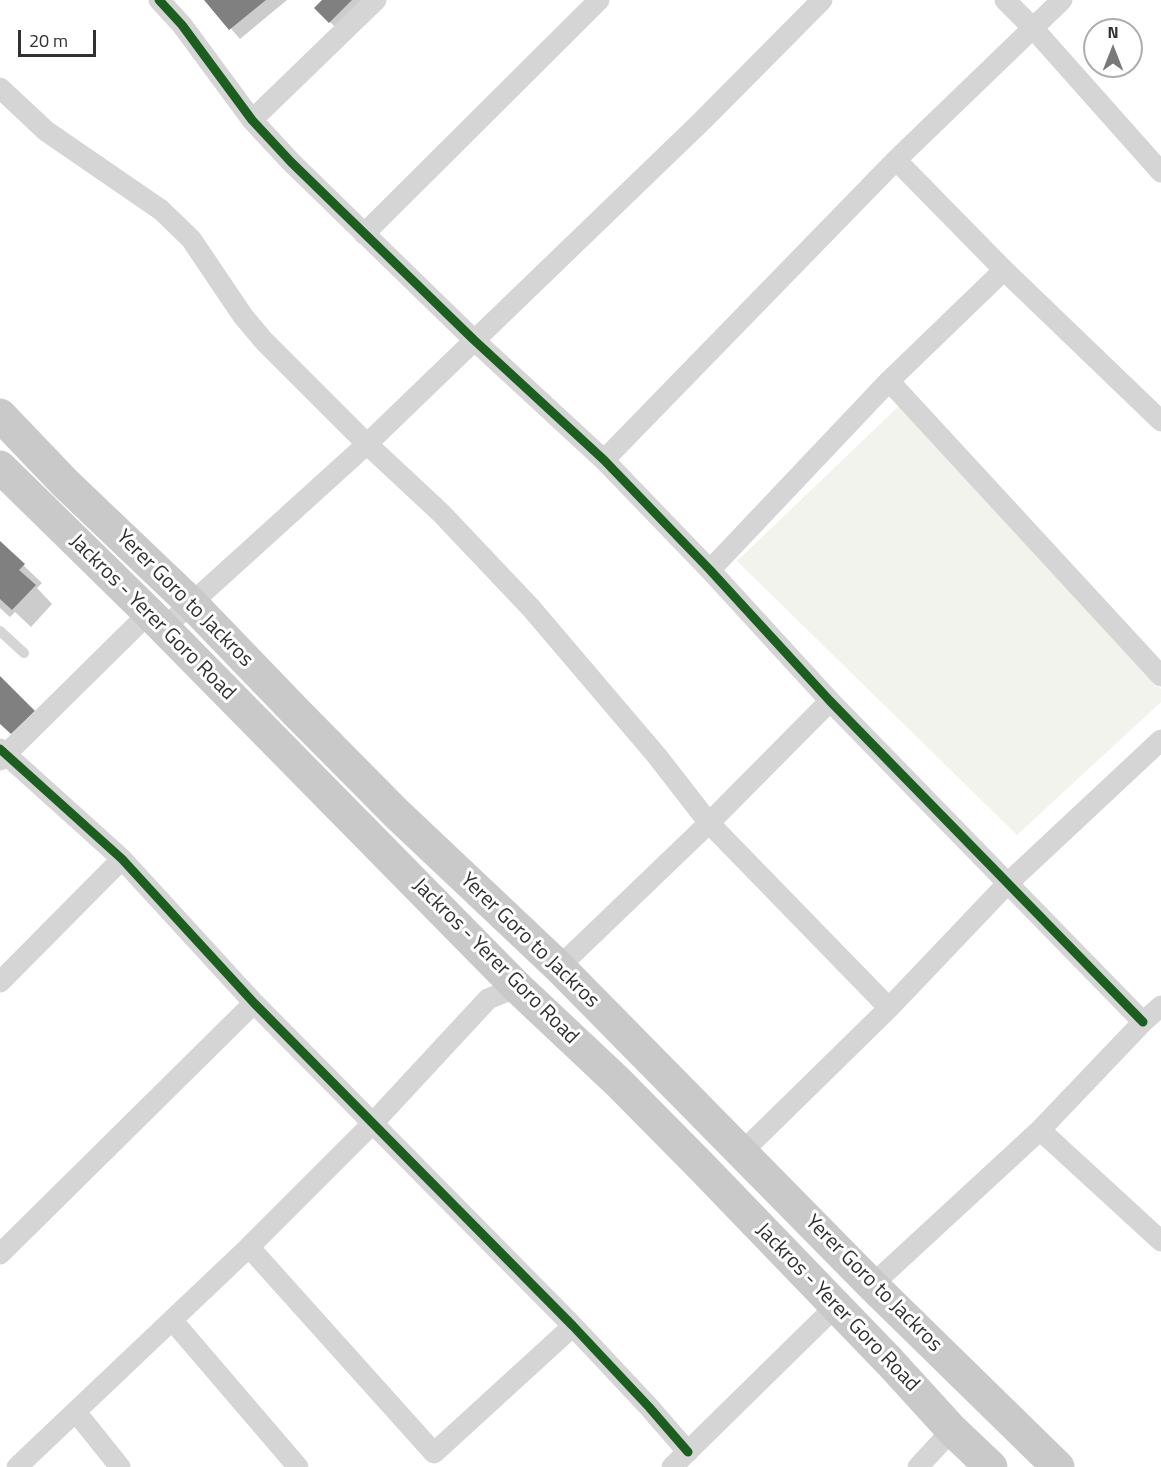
<!DOCTYPE html>
<style>
body{margin:0}
#map{position:relative;width:1161px;height:1467px;overflow:hidden;background:#fff;font-family:"Titillium Web",sans-serif}
canvas{display:block}
.north{position:absolute;left:1083px;top:18px;width:60px;height:60px;box-sizing:border-box;background:#fff;border:2px solid #adadad;border-radius:50%;rotate:0deg;font-size:16px;font-weight:700;line-height:24px;text-align:center;color:#313131}
.north::after{content:'';display:block;margin:auto;width:21px;height:27px;background:#797979;clip-path:polygon(50% 0,100% 100%,50% 72%,0 100%)}
.scale{position:absolute;left:18px;top:30px;width:78px;height:27px;box-sizing:border-box;border:3px solid #313131;border-top:0;padding-left:8px;font-size:18px;line-height:21px;white-space:nowrap;color:#313131;-webkit-text-stroke:4px #fff;paint-order:stroke}
</style>
<div id="map">
<canvas width="1161" height="1467"></canvas>
<div class="north">N</div>
<div class="scale">20 m</div>
</div>
<script>
const ctx = document.querySelector('canvas').getContext('2d');
ctx.lineJoin = 'round';
function fill(path, color) { ctx.fillStyle = color; ctx.fill(path, 'evenodd'); }
const toPath = rows => new Path2D(rows.map(r => 'M' + r).join(''));
function strokePath(path, color, width, dash) { ctx.strokeStyle = color; ctx.lineWidth = width; ctx.lineCap = dash ? 'butt' : 'round'; ctx.setLineDash(dash || []); ctx.stroke(path); }
function write(font, color, halo, rows, align = 'center') {
  ctx.font = font + ' "Titillium Web",sans-serif'; ctx.lineWidth = 6; ctx.setLineDash([]); ctx.textBaseline = 'middle'; ctx.strokeStyle = halo; ctx.fillStyle = color; for (const [text, x, y, turn = 0] of rows) {
    ctx.save(); ctx.translate(x, y); ctx.rotate((+turn || 0) * Math.PI / 180); ctx.textAlign = isNaN(turn) ? turn : align; if (halo) ctx.strokeText(text, 0, 0); ctx.fillText(text, 0, 0); ctx.restore();
  }
}
fill(toPath([
 [901,404,1161,689,1161,702,1017,835,737,561]
]), '#f1f3ec');
fill(toPath([
 [206,0,287,0,240,39],
 [324,0,364,0,336,28,316,8],
 [0,543,42,583,37,588,52,604,31,627,15,612,10,617,0,608]
]), '#0003');
fill(toPath([
 [204,0,266,0,229,30],
 [322,0,352,0,329,23,314,8],
 [0,541,25,564,19,570,36,585,12,610,0,599],
 [0,676,35,711,11,734,0,724]
]), '#808080');
strokePath(toPath([
 [0,631,24,653]
]), '#d5d5d5', 10);
strokePath(toPath([
 [159,0,182,25,252,120,291,162,474,340,604,460,710,570,830,701,1143,1022],
 [1005,0,1032,27,1161,172],
 [0,88,46,131,161,210,191,239,243,316,264,341,367,444,441,513,531,608,657,756,709,823,889,1008],
 [252,120,376,0],
 [896,160,1004,270,1161,421],
 [364,234,599,0],
 [889,381,1161,676],
 [604,460,896,160,1062,0],
 [710,570,889,381,1004,270],
 [164,628,367,444,702,121,822,0],
 [0,749,122,859,254,1003,573,1326,649,1407,688,1452],
 [0,760,149,613],
 [559,967,709,823,830,701],
 [0,982,122,859],
 [1040,1130,1161,1241],
 [742,1152,889,1008,1007,884,1161,740],
 [249,1247,434,1453,573,1326],
 [0,1254,254,1003],
 [872,1285,1040,1130,1143,1022,1161,1006],
 [172,1320,298,1467],
 [76,1412,120,1467],
 [17,1467,249,1247,373,1123,488,999,517,987],
 [672,1467,836,1306],
 [918,1467,952,1430]
]), '#d5d5d5', 21);
strokePath(toPath([
 [0,415,65,483,192,604,297,713,396,813,559,967,872,1285,1058,1467],
 [0,467,149,613,517,987,618,1082,700,1165,890,1362,952,1430,991,1467]
]), '#c9c9c9', 33);
strokePath(toPath([
 [159,0,182,25,252,120,291,162,474,340,604,460,710,570,830,701,1143,1022],
 [0,749,122,859,254,1003,573,1326,649,1407,688,1452]
]), '#1b5e20', 9);
write('21px', '#313131', '#fff', [
 ["Yerer Goro to Jackros",184,599,45],
 ["Jackros - Yerer Goro Road",152,618,45],
 ["Yerer Goro to Jackros",529,941,44],
 ["Jackros - Yerer Goro Road",495,962,45],
 ["Yerer Goro to Jackros",873,1284,45],
 ["Jackros - Yerer Goro Road",837,1308,46]
]);
</script>
